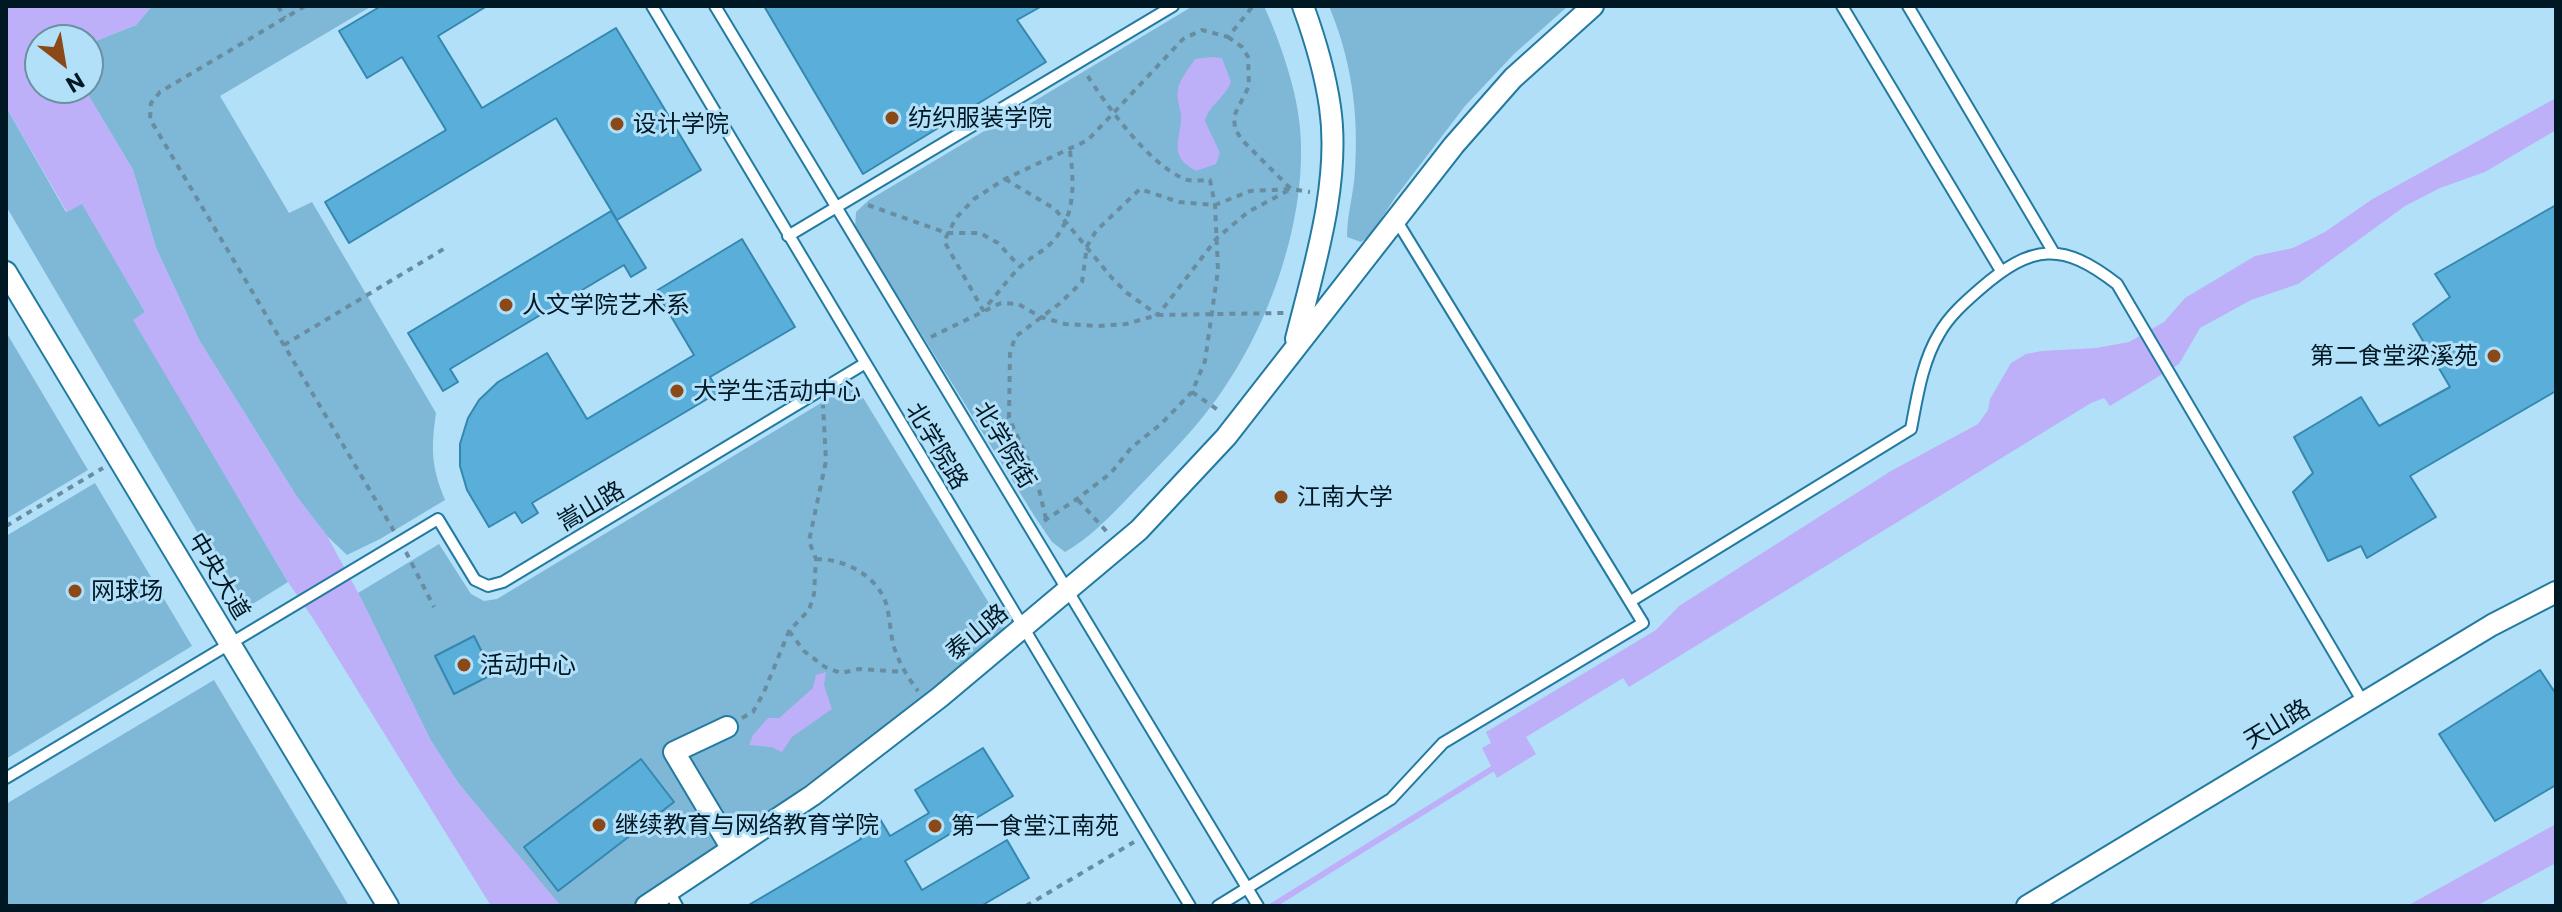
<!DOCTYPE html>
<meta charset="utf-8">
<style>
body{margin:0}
#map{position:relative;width:2562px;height:912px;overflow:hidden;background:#b2e0f9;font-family:Commissioner,sans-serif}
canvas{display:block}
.frame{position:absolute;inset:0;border:8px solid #001824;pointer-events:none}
.north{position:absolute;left:24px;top:24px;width:80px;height:80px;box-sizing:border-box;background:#b2e0f9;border:2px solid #6b90a4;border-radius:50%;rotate:149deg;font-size:22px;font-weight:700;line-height:32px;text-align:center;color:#001824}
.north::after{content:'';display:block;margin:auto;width:28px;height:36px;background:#8b4918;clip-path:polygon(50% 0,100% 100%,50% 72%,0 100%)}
</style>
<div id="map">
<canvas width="2562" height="912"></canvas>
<div class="frame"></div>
<div class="north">N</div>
</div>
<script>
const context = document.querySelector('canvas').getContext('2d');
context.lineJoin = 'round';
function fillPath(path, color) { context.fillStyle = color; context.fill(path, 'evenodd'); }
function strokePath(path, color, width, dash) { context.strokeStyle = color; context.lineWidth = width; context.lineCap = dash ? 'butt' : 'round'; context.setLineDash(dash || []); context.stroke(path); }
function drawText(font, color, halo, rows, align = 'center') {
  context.font = font + ' Commissioner,"Noto Sans SC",sans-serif'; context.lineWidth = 6; context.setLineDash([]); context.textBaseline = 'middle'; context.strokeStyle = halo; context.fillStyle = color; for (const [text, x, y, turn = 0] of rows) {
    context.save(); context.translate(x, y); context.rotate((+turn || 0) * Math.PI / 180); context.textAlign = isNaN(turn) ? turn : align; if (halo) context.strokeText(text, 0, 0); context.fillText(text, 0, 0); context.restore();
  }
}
fillPath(new Path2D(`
 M152,6h220l-152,90 69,117 23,-11 124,211c-5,36 -5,53 9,87l-65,39 -33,16 -20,-19 -30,-39 -98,-157 -43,-92 -23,-78 -49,-82h4v-44l48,-19z
 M1193,6h71c16,35 33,84 36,122 8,89 -30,197 -82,269 -20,28 -44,53 -68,78 -26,26 -53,59 -85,77l-13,-10 -17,-25 -180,-290 1,-15 13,-12z
 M1329,6h239l-54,48 -49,52 -71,93 -22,35 -11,8 -14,-5c0,-23 7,-44 8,-67 4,-58 -4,-111 -26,-164z
 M6,107l60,105 16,-9 63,109 -11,8 154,262 -45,28 -237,-404z
 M6,332l82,138 -82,49z
 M854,383l152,248 -129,103 -239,172h-78l-101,-122 -28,-43 -73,-148 81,-49 32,50 13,7 13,-2z
 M95,483l97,163 -186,113v-223z
 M214,680l135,226h-343v-102z`), '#7fb7d6');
fillPath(new Path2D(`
 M6,6h146l-16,19 -48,19v-4h-48v48h44l49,82 23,78 43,92 98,157 30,39 34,62 70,143 28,43 102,122h-70l-177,-286 -26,-38 -155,-262 12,-8 -63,-108 -15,8 -61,-105z
 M1211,57l11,1 9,24c-7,17 -22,23 -26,39l15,32 -4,11 -20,7c-29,-16 -15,-30 -15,-55 -1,-11 -6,-19 -2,-31 3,-9 11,-18 16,-26z
 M2556,98v32l-71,42 -45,16 -35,18 -107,78 -47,16 -51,28 -21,36 -69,42 -6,-8 -13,5 -462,284 -6,-9 -97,59 10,17 -39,24 -15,-30 9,-5 -5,-11 170,-102 23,-24 212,-135 87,-47 10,-14 2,-11 21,-36 15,-9 16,-3 54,-3 33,-6 35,-20 21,-24 70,-42 38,-8 32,-16 46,-32z
 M826,672l-2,13 8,24 -40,28 -10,15 -11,-5 -22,-2 4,-10 15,-17h11l34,-30 3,-13z
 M2556,824v39l-80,43h-69z`), '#bdaff8');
strokePath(new Path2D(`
 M1272,906l220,-137`), '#bdaff8', 6);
const building = new Path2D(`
 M381,6h106l-49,30 44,72 134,-80 85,142 -84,50 -61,-102 -207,125 -24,-41 121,-72 -44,-73 -35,21 -28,-47z
 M764,6h278l-25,14 29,42 -183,112z
 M2556,205v186l-146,85 26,41 -69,41 -6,-12 -33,15 -35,-69 20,-19 -19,-36 67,-40 18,29 71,-39 -37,-63 37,-27 -15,-23z
 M611,211l35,57 -15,9 -7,-12 -174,104 8,13 -15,9 -35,-58z
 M742,239l53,88 -85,50 9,15 -187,111 6,10 -16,10 -7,-11 -26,15 -22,-37 -7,-24v-22l8,-26 11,-18 19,-18 49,-29 40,66 107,-64 -38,-64z
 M474,636l19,38 -39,20 -19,-38z
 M2540,670l16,24v91l-61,36 -56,-87z
 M983,748l30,48 -108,65 17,29 85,-50 22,38 -48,28h-234l114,-67 -4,-6 23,-14 10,17 39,-23 -14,-23z
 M641,759l33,43 -116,89 -34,-44z`);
fillPath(building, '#59afd9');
strokePath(building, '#3487af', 2);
const lane = new Path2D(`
 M652,6l538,900
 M715,6l543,900
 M1842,6l159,265
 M1908,6l146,247
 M788,236l385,-230
 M1631,601l280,-172c6,-31 11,-67 28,-95 10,-18 26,-32 41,-45 52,-45 82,-48 137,-5l246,418
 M6,778l432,-259 37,61 13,6 15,-4 361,-218
 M669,891l8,15
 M1218,906l173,-107 52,-56 200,-120 -248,-405`);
const street = new Path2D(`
 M6,272l382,634
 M1296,339c18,-72 45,-157 34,-232 -5,-35 -15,-68 -27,-101
 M727,727l-53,25 58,97
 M646,906l167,-111 127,-98 199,-167 87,-93 228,-292 59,-67 80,-72
 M2027,906l465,-281 64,-33`);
strokePath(lane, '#237aa0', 14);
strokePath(street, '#237aa0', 24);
strokePath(new Path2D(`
 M278,6l7,12
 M305,6l-145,86 -9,11 -1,16 244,412
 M1228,37l14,10 6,10 1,29 -15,30 1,13 7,11 49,49 19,3
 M1070,151c4,31 6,63 -16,89 -9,11 -24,17 -34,27 -13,13 -24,29 -37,43l-39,-69 12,-23 18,-19 31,-20 83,-39 95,-101 19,-9 26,7 25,-31
 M1005,179l50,30 57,69 15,15 31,22 59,-77 31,-26 41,-22
 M868,205l79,28h33l18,10 22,24
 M931,337l70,-34 17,1 23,13 24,7 33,2 28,-2 32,-9 126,-2
 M284,345l163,-98
 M1192,392l29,20
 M1078,500l29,32
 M1046,519l-10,-42 -27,-59 1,-64 5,-17 44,-33 23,-22 5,-36 9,-15 44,-42 39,13 36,3 35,-14 41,-2
 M1044,521l33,-22 34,-26 20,-25 30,-24 31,-32 13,-31 13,-91 -3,-65 -5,-25c-8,0 -18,2 -25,-1 -35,-13 -78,-73 -98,-104
 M6,526l97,-58
 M406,552l28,55
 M816,559c29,0 60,16 70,44 4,14 4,30 8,44 5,16 14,31 24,44
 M789,631l15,20 21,16 16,6 18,-4 46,3
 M742,718l11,-6 11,-20 25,-61 20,-21 5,-16 2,-35 -7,-18 17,-80 -3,-56
 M1026,906l108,-64`), '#688da0', 4, [6, 6]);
strokePath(lane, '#fff', 10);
strokePath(street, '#fff', 20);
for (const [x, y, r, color] of [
 [892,118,8,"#8b4918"],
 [617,124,8,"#8b4918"],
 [506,305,8,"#8b4918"],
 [2494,356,8,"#8b4918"],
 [677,391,8,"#8b4918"],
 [1281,497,8,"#8b4918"],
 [75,591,8,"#8b4918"],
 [464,665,8,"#8b4918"],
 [599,825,8,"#8b4918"],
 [935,826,8,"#8b4918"]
]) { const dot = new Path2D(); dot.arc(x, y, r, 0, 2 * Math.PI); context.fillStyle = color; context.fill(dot); strokePath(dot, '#b2e0f9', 3); }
drawText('24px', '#001824', '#b2e0f9', [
 ["纺织服装学院",908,118],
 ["设计学院",633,124],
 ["人文学院艺术系",522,305],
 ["第二食堂梁溪苑",2478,356,"right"],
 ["大学生活动中心",693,391],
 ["江南大学",1297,497],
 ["网球场",91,591],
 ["活动中心",480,665],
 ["继续教育与网络教育学院",615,825],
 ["第一食堂江南苑",951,826]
], 'left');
drawText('24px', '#001824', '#b2e0f9', [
 ["北学院街",1005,445,59],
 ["北学院路",937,446,59],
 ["嵩山路",591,506,-31],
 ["中央大道",219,576,59],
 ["泰山路",977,632,-40],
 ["天山路",2277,724,-31]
]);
</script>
